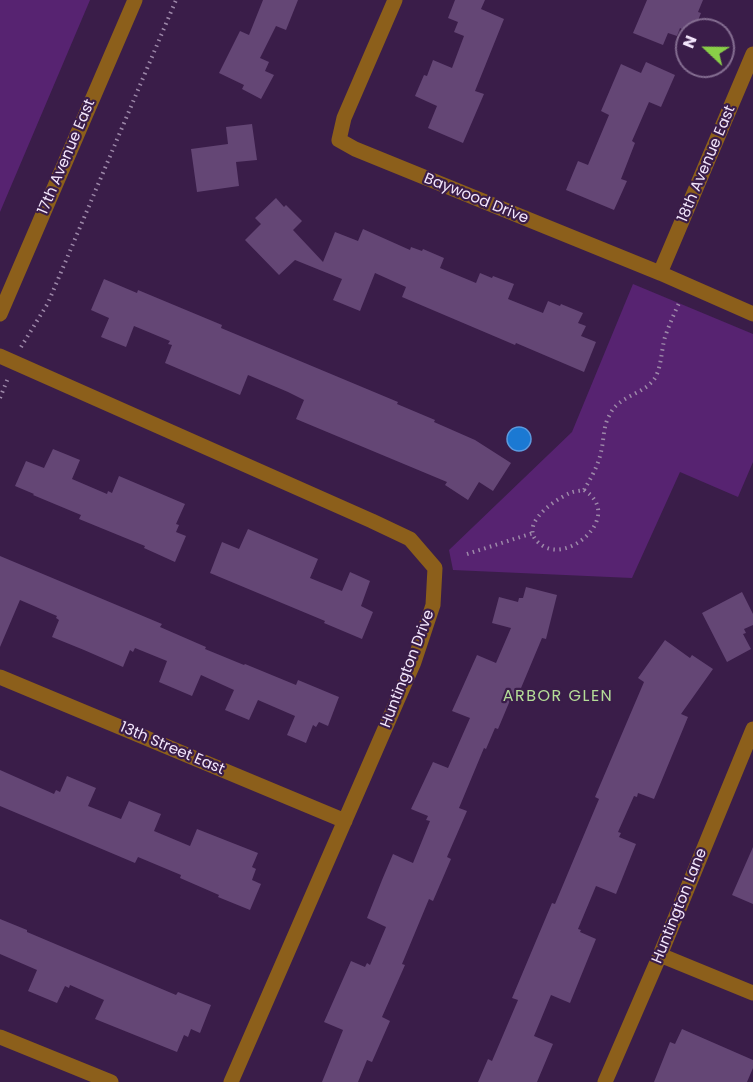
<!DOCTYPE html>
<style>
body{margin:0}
#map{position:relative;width:753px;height:1082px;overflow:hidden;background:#3a1d49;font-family:Poppins,sans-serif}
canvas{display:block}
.north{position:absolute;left:675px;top:18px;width:60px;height:60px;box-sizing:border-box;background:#3a1d49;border:2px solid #846d91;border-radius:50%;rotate:292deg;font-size:16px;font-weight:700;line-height:24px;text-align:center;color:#f3e6fc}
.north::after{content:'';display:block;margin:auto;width:21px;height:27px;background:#89ce48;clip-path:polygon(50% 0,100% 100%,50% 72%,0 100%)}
</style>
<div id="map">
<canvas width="753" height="1082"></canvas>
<div class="north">N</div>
</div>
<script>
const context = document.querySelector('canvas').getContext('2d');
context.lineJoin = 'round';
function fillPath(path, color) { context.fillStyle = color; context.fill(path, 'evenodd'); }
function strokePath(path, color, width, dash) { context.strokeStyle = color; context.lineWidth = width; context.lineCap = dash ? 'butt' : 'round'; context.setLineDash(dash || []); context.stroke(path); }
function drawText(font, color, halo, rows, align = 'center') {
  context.font = font + ' Poppins,sans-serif'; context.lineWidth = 4.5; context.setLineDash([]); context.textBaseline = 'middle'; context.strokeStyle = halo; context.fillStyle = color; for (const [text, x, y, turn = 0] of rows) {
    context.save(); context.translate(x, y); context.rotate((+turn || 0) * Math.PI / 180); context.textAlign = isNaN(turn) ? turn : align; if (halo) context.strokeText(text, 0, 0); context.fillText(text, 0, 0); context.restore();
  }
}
fillPath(new Path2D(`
 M0,0h90l-90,212z
 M633,284l120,50v128l-15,35 -58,-25 -48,106 -179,-8 -4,-20 123,-118z`), '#572371');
const water = new Path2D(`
 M507 439a12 12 0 1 1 24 0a12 12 0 1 1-24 0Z`);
fillPath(water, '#1b79d3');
strokePath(water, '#5c9adf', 1.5);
fillPath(new Path2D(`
 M263,0h35l-12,30 -10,-4 -16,32 9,4 -4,9 9,4 -13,24 -19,-10 2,-4 -25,-12 21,-42 9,4z
 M455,0h30l-4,9 23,10 -29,72 9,3 -21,49 -35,-15 9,-22 -22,-10 9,-21 3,1 6,-16 19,8 12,-32 -10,-4 4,-10 -10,-4z
 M647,0h56l-5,12 3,1 -7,17h-10l-4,-2 -3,8 -9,-3 -5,12 -30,-12z
 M646,62l29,13 -14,32 -12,-5 -17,39 3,2 -14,36 6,2 -13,29 -48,-20 12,-29 10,4 21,-50 -8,-4 20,-47 20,9z
 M252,124l5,36 -21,2 3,24 -42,6 -6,-43 37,-5 -2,-17z
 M276,198l8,9 2,-2 16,16 -9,9 30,32 12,-30 23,9 5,-12 47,21 1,-3 11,4 1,-2 21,9 -4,10 36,15 4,-10 12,5 1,-2 21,8 -6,15 35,14 5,-12 12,5 1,-2 22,9 -5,10 8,3 -5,10 15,6 -12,30 -68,-29 -1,2 -113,-48 4,-10 -31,-14 -15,38 -27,-11 9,-21 -47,-19 -16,15 -34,-35 16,-16 -6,-6z
 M104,279l33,14 1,-3 84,35 -1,3 177,74 -1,2 38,16 -1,2 41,18 36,23 -18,28 -14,-9 -11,18 -23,-15 2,-3 -151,-63 8,-19 -16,-8 -40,-17 -8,20 -75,-32 7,-18 -4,-1 2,-3 -36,-15 -8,21 -25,-10 8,-19 -18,-8z
 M53,449l27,11 -8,19 35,15 1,-3 4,2 7,-17 66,28 -9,20 3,1 -3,7 10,4 -11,26 -31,-14 1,-2 -66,-27 2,-4 -48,-20 1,-1 -19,-8 11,-25 18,7z
 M248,529l70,30 -8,19 32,13 8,-19 20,9 -9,25 12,6 -11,27 -38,-16 1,-2 -115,-48 12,-31 17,7z
 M0,556l162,68 -2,3 46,20 -1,2 39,16 1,-1 51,21 2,-5 41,17 -11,29 -9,-4 -3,5 -3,-2 -7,18 -19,-8 8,-19 -37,-16 -9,20 -24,-10 9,-20 -33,-15 -9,21 -33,-14 8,-21 -32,-13 -2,4 -3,-2 -7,17 -39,-17 -32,-13 7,-17 -3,-2 1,-2 -37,-16 -20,47z
 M526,587l31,8 -11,44 -4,-1 -26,62 -5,-2 -13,31 -3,-1 -9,21 -2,-1 -25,60 8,3 -20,46 4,2 -18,42 -4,-2 -27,65 3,1 -23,52 8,4 -18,41 -5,-2 -9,22h-36l21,-52 -19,-8 27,-61 14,6 2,-4 3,2 16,-38 -19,-9 15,-38 11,-26 20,9 17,-42 -4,-1 2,-4 -17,-7 22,-47 15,6 22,-50 -18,-7 25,-56 19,8 15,-35 -19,-5 7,-26 19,5 1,-4h4z
 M742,592l11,22v11l-9,4 2,4 -3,1 8,15 -24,13 -25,-49z
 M665,640l25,18 2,-3 21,14 -32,45 7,3 -34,82 -16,-6 -1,4 -3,-1 -16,36 3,1 -2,4 17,7 -20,50 -20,-8 -18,43 3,1 -1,2 16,7 -26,64 -19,-8 -17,41 19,8 -16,38h-59l10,-23 4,2 26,-61 -6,-2 40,-95 3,1 44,-105 -4,-2 49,-115 -6,-4z
 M0,770l54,24 2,-4 4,2 7,-16 29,12 -8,18 33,13 8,-18 32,13 -7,17 36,15 7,-17 61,24 -6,14 4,2 -4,11 9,4 -11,26 -32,-13 1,-2 -39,-17 1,-3 -43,-18 -3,6 -135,-57z
 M753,847v57l-21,-9z
 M0,919l27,11v2l149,63 2,-3 33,13 -11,28 -9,-4 -3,8 -4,-2 -7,17 -82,-33 9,-19 -34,-15 -1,3 -4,-2 -8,17 -29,-12 9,-21 -37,-16z
 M682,1029l71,31v8l-6,14h-93l16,-40 5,2z`), '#644675');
strokePath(new Path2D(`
 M21,347l27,-44 128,-303
 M0,398l8,-20
 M584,490c7,-12 14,-24 17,-38 3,-12 2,-25 8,-36 9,-21 35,-21 46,-38 7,-13 6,-27 10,-41 4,-12 9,-23 14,-34
 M584,490c40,25 -14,73 -41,56 -29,-18 9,-45 27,-53 4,-2 9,-2 14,-3z
 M467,554l66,-21`), '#9d88a9', 4, [1.5, 4.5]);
strokePath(new Path2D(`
 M395,0l-51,118 -5,22 16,9 305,124 93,41
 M660,273l93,-219
 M0,356l372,165 38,18 25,29 -2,37 -19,57 -183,420
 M0,677l345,144
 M660,955l93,38
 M0,1037l111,45
 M605,1082l55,-127 93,-226`), '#8c5f1b', 15);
strokePath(new Path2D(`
 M0,314l135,-314`), '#8c5f1b', 15);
drawText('15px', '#f3e6fc', '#3a1d49', [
 ["17th Avenue East",67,157,-67],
 ["18th Avenue East",707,164,-67],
 ["Baywood Drive",476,199,22],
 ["Huntington Drive",408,669,-69],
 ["13th Street East",172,749,23],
 ["Huntington Lane",680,906,-68]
]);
context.letterSpacing = '1.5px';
drawText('16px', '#b5dd98', '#3a1d49', [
 ["ARBOR GLEN",558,697]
]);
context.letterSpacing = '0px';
</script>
